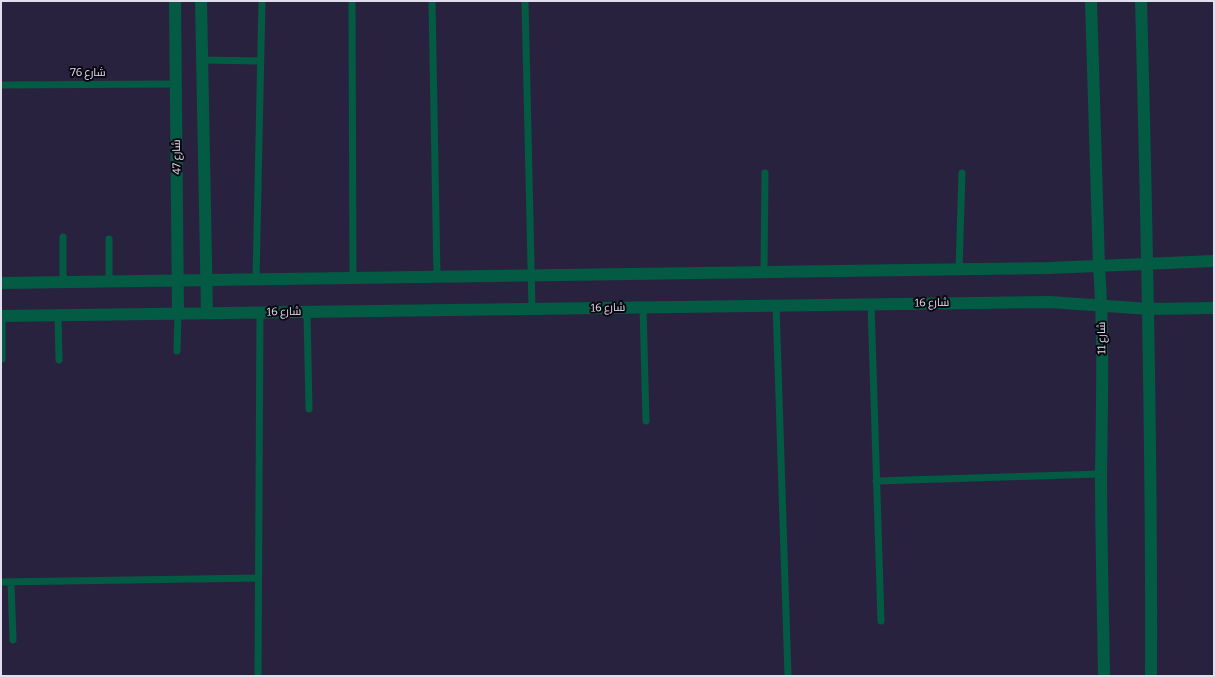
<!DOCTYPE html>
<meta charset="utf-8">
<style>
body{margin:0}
#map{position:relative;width:1215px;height:677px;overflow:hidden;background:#1f1a31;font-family:Bitter,serif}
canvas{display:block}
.frame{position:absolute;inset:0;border:2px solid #e1deee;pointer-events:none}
</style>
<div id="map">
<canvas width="1215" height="677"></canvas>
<div class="frame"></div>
</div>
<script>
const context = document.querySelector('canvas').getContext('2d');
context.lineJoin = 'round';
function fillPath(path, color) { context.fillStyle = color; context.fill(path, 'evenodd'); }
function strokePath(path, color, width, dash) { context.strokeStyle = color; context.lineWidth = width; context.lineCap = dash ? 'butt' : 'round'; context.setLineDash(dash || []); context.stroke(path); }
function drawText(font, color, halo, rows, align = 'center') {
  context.font = font + ' Bitter,Cairo,serif'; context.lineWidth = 4; context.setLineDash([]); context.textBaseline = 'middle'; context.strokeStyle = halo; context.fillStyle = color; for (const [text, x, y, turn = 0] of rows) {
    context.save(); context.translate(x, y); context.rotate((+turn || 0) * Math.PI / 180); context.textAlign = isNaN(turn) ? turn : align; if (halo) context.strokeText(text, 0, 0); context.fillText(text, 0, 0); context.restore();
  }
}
fillPath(new Path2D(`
 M1,1h1213v675h-1213z`), '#29223f');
strokePath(new Path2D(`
 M352,1l1,277
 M432,1l5,276
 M525,1l7,308
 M202,60l58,1
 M1,85l175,-1
 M63,237v45
 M109,239v43
 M959,270l3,-97
 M764,272l1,-99
 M256,279l6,-278
 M871,304l10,317
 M776,305l12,371
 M643,307l3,114
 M307,312l2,97
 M58,315l1,45
 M177,351l1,-38
 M2,359v-43
 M876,481l225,-7
 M1,582l257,-4
 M11,582l2,58
 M258,676l2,-364`), '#045b43', 7);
strokePath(new Path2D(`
 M175,1l3,312
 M201,1l6,312
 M1091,1l8,265c5,69 3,137 2,206 0,68 2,136 3,204
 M1141,1c6,225 11,450 10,675
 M1,283l1048,-15 165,-7
 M1,316l1049,-14 99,7 65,-1`), '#045b43', 12);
drawText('11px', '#e1deee', '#090710', [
 ["شارع 76",88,73],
 ["شارع 47",177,157,-91],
 ["شارع 16",932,303,-1],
 ["شارع 16",608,308,-1],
 ["شارع 16",284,312,-1],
 ["شارع 11",1102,338,-91]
]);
</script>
